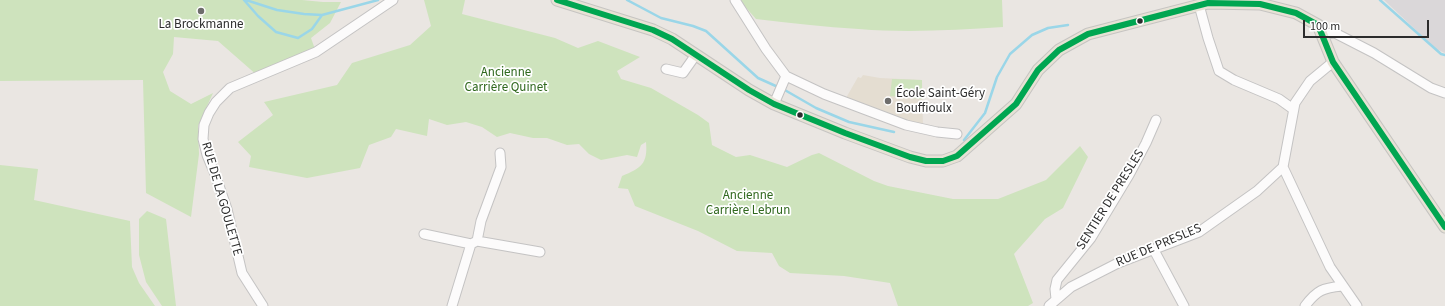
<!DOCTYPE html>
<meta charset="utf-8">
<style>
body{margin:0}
#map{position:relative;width:1445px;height:306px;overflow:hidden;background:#eae6e2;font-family:"Source Sans 3",sans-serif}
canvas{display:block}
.scale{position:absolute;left:1303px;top:20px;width:126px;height:18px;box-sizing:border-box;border:2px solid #2c2c2c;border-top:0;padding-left:5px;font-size:12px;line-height:14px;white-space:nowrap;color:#2c2c2c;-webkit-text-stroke:3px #fff;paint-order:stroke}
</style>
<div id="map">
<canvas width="1445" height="306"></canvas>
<div class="scale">100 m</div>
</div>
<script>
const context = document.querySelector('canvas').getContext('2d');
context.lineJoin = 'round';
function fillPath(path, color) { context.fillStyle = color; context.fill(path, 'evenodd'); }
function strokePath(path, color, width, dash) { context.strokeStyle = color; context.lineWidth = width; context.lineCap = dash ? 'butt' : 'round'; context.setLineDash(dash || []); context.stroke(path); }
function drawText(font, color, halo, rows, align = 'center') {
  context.font = font + ' "Source Sans 3",sans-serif'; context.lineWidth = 3.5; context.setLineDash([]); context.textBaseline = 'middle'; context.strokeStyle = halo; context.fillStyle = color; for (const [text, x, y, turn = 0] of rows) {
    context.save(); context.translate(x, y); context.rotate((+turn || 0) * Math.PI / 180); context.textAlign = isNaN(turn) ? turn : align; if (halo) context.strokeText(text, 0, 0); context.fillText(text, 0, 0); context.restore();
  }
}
fillPath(new Path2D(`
 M1384,0h61v53l-9,-4z`), '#dad7d9');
fillPath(new Path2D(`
 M863,75l17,3 42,2 1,48 -77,-30 12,-21 3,1z`), '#e4ddd1');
fillPath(new Path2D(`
 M0,0h302l21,2h18l-11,21 -19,15 5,14 -58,24 -40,-35 -44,-4 -1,17 -10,18 7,19 21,13 22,-11 -15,33 1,28 -8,63 -45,-24 -3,-113 -143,1z
 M424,0h41l-3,14 93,24 23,10 20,-7 42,16 -23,14 4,8 30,9 47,27 11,8 3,22 24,12 14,-2 37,12 25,-12 7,-2 55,28 14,5 65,13h45l48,-19 34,-34 8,11 -25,51 -18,11 -31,35 19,49 -5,3h-130l-8,-23 -46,-7 -54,-3 -11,-7 -7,-13 -35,-2 -39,-20 -63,-25 -7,-17 -10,-1 4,-12c19,-8 26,-12 24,-34l-5,3 -4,12 -10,-2 -26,5 -12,-6 -10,-10 -12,1 -20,-7h-14l-23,-5 -13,4 -15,-10 -16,-5 -19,3 -18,-6 -2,17 -31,-7 -5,8 -22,8 -9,23 -53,10 -58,-11 2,-11 -13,-14 35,-27 -9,-13 73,-17 15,-22 58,-18 21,-19z
 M742,0h260l1,27c-48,3 -96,6 -144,2 -34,-2 -69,-6 -103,-10l-15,-17z
 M892,79l30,1v19l-32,-3z
 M0,165l38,4 -4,31 96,21 2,46 7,16 16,23h-155z
 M147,211l19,8 10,87h-14l-16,-24 -7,-27v-36z`), '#cee3bd');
strokePath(new Path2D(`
 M244,0l14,16 18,16 22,6 14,-9 10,-14
 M246,0l31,10 27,4 18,1 56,-15
 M627,0l34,18 32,8 13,5 52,47 20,9
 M1380,0l61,54 4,1
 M783,89l33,19 33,14 45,10
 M964,140l21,-27 12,-36 13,-23 22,-19 16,-7 20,-3`), '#9ad6e8', 2.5);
const minor = new Path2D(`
 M735,0l31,49 20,27 38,18 82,31 31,7 20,2
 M1199,5l9,33 11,33 15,9 45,19 14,10
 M1322,34l13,-1 39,20 57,35 14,5
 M666,69l17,4 12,-17
 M774,104l12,-28
 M1283,167l47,100 27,39
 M424,234l47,10
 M477,241l4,-20 20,-54 -1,-14
 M477,241l63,11
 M1154,250l30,56
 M1056,299l-1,-10 2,-9 34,-42 38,-63 17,-32 10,-23
 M263,306l-21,-33 -15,-64 -12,-35 -8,-19 -4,-16 1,-14 5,-12 7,-11 14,-14 86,-36 77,-52
 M452,306l19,-62 6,-3
 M1049,306l22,-19 47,-24 81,-31 58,-41 26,-24 12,-64 15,-22 23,-19
 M1305,306c12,-16 18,-18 37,-20`);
const major = new Path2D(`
 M557,0l96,30 19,9 77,51 25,14 71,29 65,24 16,4h17l14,-5 59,-52 22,-34 21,-20 29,-16 120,-31 52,1 36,9 22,12 15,37 112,165`);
strokePath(minor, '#c4c3c3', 11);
strokePath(major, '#c6c4c2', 13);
strokePath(minor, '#fcfbfb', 9);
strokePath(major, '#e7e2d5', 11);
strokePath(new Path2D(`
 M557,0l96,30 19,9 77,51 25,14 71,29 65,24 16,4h17l14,-5 59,-52 22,-34 21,-20 29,-16 120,-31 52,1 36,9 22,12 15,37 112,165`), '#00a651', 6);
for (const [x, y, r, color] of [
 [201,11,4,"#6e6d6c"],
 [1140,21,3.5,"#2c2c2c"],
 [888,101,4,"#6e6d6c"],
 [800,115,3.5,"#2c2c2c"]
]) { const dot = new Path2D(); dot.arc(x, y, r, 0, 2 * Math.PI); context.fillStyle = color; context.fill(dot); strokePath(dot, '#fff', 1.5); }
drawText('13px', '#2c2c2c', '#fff', [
 ["La Brockmanne",201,25],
 ["École Saint-Géry",896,94,"left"],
 ["Bouffioulx",896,109,"left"]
]);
drawText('13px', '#30681e', '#fff', [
 ["Ancienne",506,73],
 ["Carrière Quinet",506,88],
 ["Ancienne",748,196],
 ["Carrière Lebrun",748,211]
]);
drawText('13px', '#2c2c2c', '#fff', [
 ["RUE DE LA GOULETTE",221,199,74],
 ["SENTIER DE PRESLES",1111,200,-58],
 ["RUE DE PRESLES",1159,246,-23]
]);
</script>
